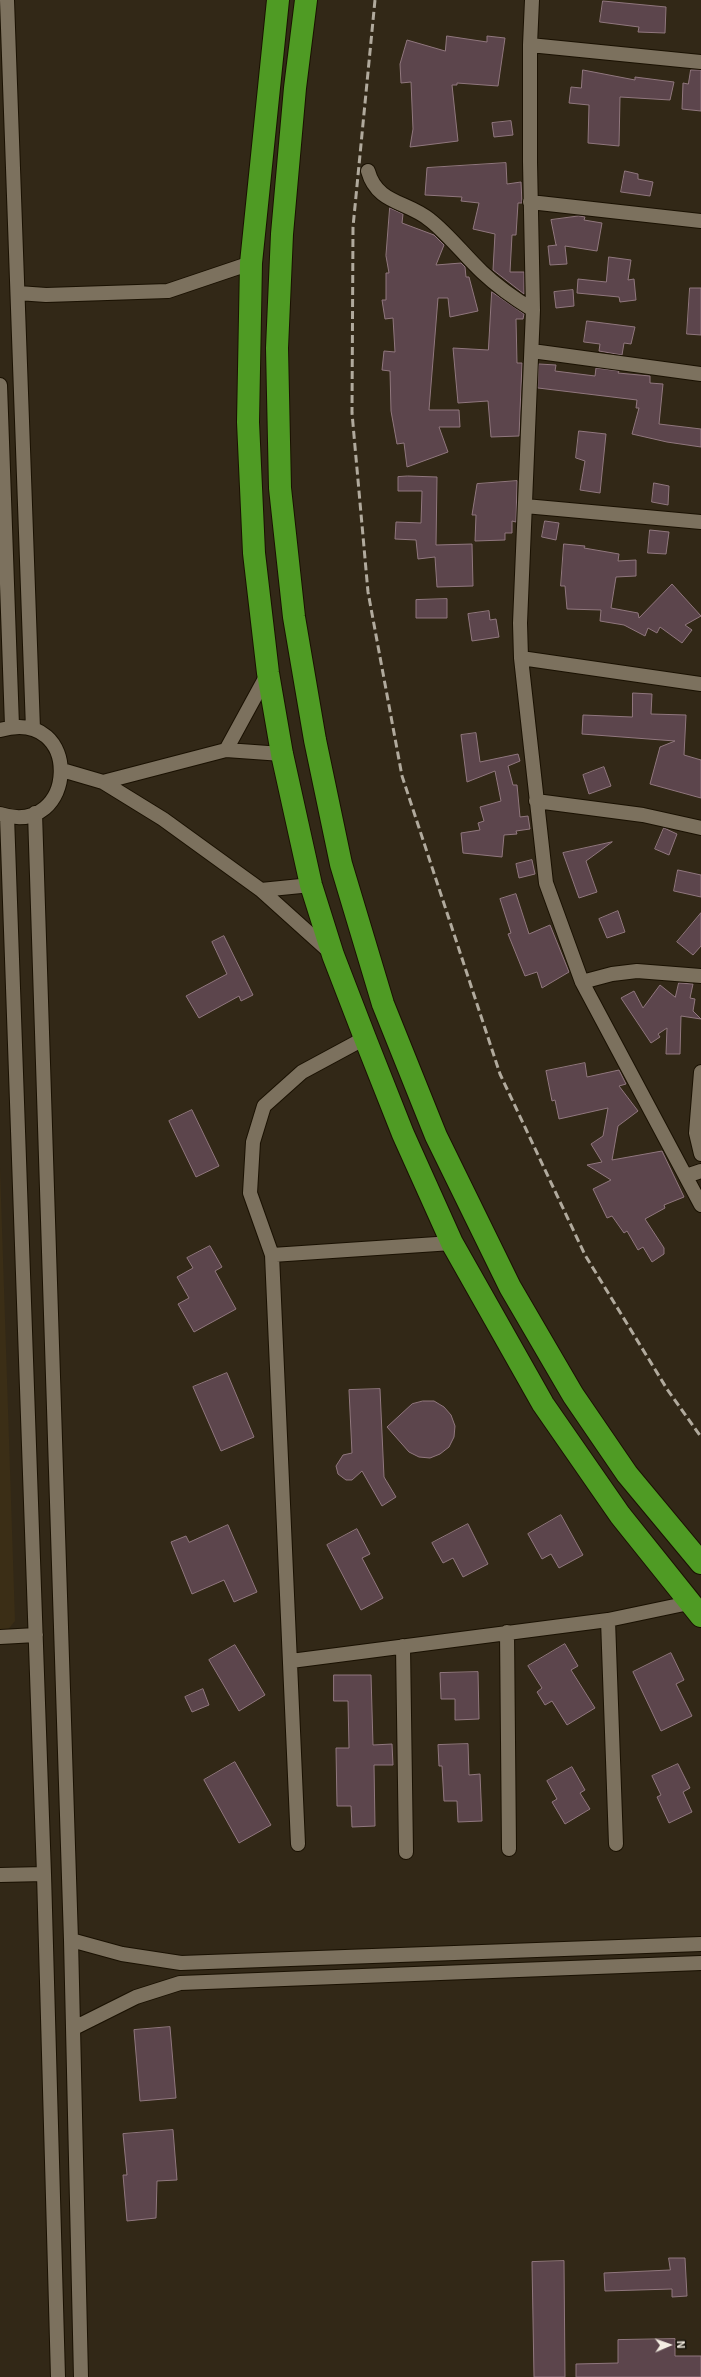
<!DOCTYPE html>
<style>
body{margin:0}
#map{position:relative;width:701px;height:2377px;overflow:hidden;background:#322817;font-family:"Exo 2",sans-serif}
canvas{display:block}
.north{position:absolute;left:649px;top:2325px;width:40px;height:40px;-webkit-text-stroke:3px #16120a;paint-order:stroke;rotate:88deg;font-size:11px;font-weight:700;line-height:16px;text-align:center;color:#f3ede2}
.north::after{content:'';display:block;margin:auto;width:14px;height:18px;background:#f3ede2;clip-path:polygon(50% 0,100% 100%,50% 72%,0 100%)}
</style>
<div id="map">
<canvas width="701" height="2377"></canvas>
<div class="north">N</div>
</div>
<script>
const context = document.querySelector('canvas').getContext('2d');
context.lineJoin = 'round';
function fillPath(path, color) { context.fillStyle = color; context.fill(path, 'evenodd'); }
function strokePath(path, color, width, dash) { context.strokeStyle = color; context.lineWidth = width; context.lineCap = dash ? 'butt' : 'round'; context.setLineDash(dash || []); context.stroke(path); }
fillPath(new Path2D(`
 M0,1168l15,453 -8,10h-7z`), '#3b2e16');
const building = new Path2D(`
 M603,1l63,6 -1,26 -27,-1 1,-5 -39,-5z
 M447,36l40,6v-6l18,2 -7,48 -41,-3v2h-5l6,56 -48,6 3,-18 -2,-47 -10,1 -1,-19 7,-24 38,11z
 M583,70l52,10v-3l39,5 -4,18 -50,-3 -1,49 -31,-3 1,-38 -20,-2 2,-16 10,1z
 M691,70h10v41l-19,-2 1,-26 5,1z
 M511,121l2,14 -19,2 -2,-14z
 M506,163l1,21 14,-2 1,21h-4l-2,32h-4l-2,37h14v22l-31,-24 2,-36 -22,-5 6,-26 -18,-2 1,-4 -37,-2 2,-27z
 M625,171l13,3v5l15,3 -3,14 -29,-4z
 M390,208l13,6 -1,9 32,12 10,10 -8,20 25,-2 4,4 1,10h3l9,34 -28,6 -2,-19h-10l-9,112h30l1,17h-21l9,25 -41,15 -3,-24 -7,1 -6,-33 -1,-40 -8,-1 2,-19 11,1 -2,-34 -8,1 -3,-19h4v-27h3l-3,-17z
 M579,216l6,1 -1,3 18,3 -5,28 -32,-5 2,18 -17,1 -2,-19 9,-1h-1l-5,-25z
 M609,257l22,3 -3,20 6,-1 2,21 -16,2 -1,-5 -42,-4 1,-14 28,3z
 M690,288h11v47l-14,-1z
 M573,290l1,16 -18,2 -2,-16z
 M492,292l32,22 -1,5h-7l1,44h5l-3,73 -28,1 -3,-36 -30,2 -5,-55 35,2z
 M587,321l48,6 -4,17 -7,-1 -2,12 -23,-4 1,-7 -16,-2z
 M539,364l17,1 -1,6 40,5 1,-8 23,3 -1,2 32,3v7l13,1 -4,40 42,5v18l-34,-5 -35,-8 7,-26h-3l1,-8 -99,-12z
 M579,431l27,3 -6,59 -20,-3 5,-29 -9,-3z
 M408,476l29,1 -1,68 36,-1 1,42 -36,1 -2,-30 -17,2 -2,-19 -21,-1 1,-17 25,1 1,-32h-24v-14z
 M517,481l-1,41 -4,-1v12h-7v7l-30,1 1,-26h-4l5,-31z
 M654,483l15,3 -1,19 -16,-3z
 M545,521l14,2 -3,17 -14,-3z
 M650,530l19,2 -3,22 -18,-1z
 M564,544l21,2 -1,2 35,6 -1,7 18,-1v16l-20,1 -5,31 27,5 1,5 33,-34 29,32 -16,9 7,5 -10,13 -22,-16 -3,6 -9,-5 -3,8 -21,-11 -24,-4 1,-11 -34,-1 -2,-23h-4z
 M447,599v19h-31v-18z
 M489,611l1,9 6,-1 3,18 -27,4 -4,-27z
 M633,693l19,1 -1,20 35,1 -2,40 17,5v38l-51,-14 10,-37 15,-6 -93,-7 1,-19 49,2z
 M476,733l4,29 38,-8 2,7 -12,5 5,19h4l3,32 8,-1 2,13 -14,2 1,3 -13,1 -2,22 -39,-4 -2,-20 19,-3 -2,-7 6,-2 -4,-14 21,-6 -6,-30 -28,11 -6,-47z
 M604,767l7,19 -22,8 -6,-19z
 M664,828l13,6 -8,21 -14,-6z
 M612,842l-26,19 11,31 -18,6 -16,-45z
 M532,860l3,14 -16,4 -3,-14z
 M678,870l23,5v22l-27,-6z
 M516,894l13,40 21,-9 19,47 -27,16 -5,-16 -12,4 -17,-42 3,-1 -11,-34z
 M618,911l7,21 -18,6 -8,-19z
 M701,913v33l-8,9 -16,-13z
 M224,936l29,59 -12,6 -2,-5 -40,22 -13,-22 41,-22 -15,-32z
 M679,983l14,1 -3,14 5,1 -2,12 8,8 -20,-3 -1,38h-14l1,-26 -9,6 2,3 -9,6 -30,-45 13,-7 9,17 17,-23 15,12z
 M585,1063l2,14 32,-7 7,14 -7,2 19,25 -20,15 -6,34 50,-9 22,46 -20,8 1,3 -20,11 19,29v6l-12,8 -9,-15 -5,3 -11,-19 -3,2 -12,-17 -5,2 -14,-29 18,-9 -24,-15 15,-3 -11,-18 12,-8 5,-28 -49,11 -4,-19 -3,1 -6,-30z
 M192,1110l27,56 -23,11 -27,-56z
 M210,1246l12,21 -7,4 21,38 -42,23 -16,-28 11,-6 -12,-21 16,-9 -6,-10z
 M227,1373l27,64 -33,14 -28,-64z
 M380,1389l4,88 12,20 -14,9 -20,-35 -10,9h-6l-8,-6 -2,-8 7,-11 9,-2 -3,-63z
 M423,1401h11l10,6 7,8 4,11 -1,11 -5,10 -9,7 -10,4 -11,-1 -10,-5 -22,-25 25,-23z
 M561,1515l22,40 -24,13 -8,-14 -9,5 -14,-25z
 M468,1524l20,40 -25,13 -10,-19 -10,5 -11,-20z
 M228,1525l29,67 -23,10 -10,-22 -32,14 -21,-52 15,-6 3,6z
 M357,1529l13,25 -8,4 21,40 -22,12 -34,-65z
 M565,1644l13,22 -7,4 24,38 -28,17 -15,-24 -7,4 -8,-13 5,-4 -14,-22z
 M235,1645l30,50 -26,16 -30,-51z
 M671,1653l13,27 -8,4 16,32 -31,15 -28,-59z
 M478,1672l1,47 -24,1v-21h-14l-1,-26z
 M334,1675h37l2,70 19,-1 1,21h-19l1,61 -23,1 -1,-21h-14l-1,-58h13l-1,-47h-14z
 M203,1689l6,16 -17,7 -7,-15z
 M468,1744l1,31 11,-1 2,47 -24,1 -1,-21h-13l-2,-35h-3l-1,-21z
 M235,1762l36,63 -32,18 -35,-63z
 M678,1764l12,24 -7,4 9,20 -23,11 -12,-26 4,-2 -9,-19z
 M572,1767l13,23 -5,3 10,16 -25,15 -13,-22 5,-3 -10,-18z
 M170,2027l6,71 -36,3 -6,-71z
 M173,2130l4,50 -20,1 -1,37 -29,3 -4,-46h4l-4,-41z
 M669,2258h16l2,38 -15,1v-8l-67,2 -1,-18 66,-3z
 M564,2261l1,116h-31l-2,-115z
 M675,2339v17h26v21h-125v-13l42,-1v-23z`);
fillPath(building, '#5c454c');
strokePath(building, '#90777e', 1);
const street = new Path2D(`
 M7,0l26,729
 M532,0l-2,45v117l3,148 -13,313 1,35 25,225 36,99 119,223
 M530,45l171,17
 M368,171c9,33 39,30 62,49 19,15 34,35 52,52 16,15 33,27 51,38
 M530,202l171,19
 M18,293l28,2 122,-4 83,-28
 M532,351l169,23
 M0,385l12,341
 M525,506l176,16
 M521,658l180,26
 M0,730c84,-24 78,109 0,84
 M226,750l42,-77
 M62,770l41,12 60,37 98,71 70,63
 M103,782l123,-32 56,4
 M536,801l107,14 58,13
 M35,813l36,1127 10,437
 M7,816l37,1058 14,503
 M261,890l50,-5
 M582,982l30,-8 25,-3 64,5
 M701,1072l-5,61 5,21
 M686,1176l15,-5
 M272,1255l180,-12
 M608,1620l8,224
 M507,1632l2,217
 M0,1637l36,-2
 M403,1646l3,206
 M291,1661l317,-41 81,-17
 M298,1844l-26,-589 -22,-62 3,-51 11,-36 38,-34 63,-34
 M0,1875l44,-1
 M71,1940l51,14 59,9 520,-19
 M74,2028l62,-31 44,-14 521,-20`);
const highway = new Path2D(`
 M278,0l-27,263 -3,159 6,131 14,120 14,81 29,131 22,70 32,83 38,96 49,109 91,161 77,111 81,101
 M306,0l-11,88 -13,146 -5,114 3,140 14,129 21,123 26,124 42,140 53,132 74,151 63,108 54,79 74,89`);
strokePath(street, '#1a1102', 16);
strokePath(highway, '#1a1102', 24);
strokePath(street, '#7c715e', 14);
strokePath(highway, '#4f9b24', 22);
strokePath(new Path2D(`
 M375,0l-22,227 -1,186 16,179 34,184 98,298 85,181 82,134 34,48`), '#b1aa9d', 3, [8, 4]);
</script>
